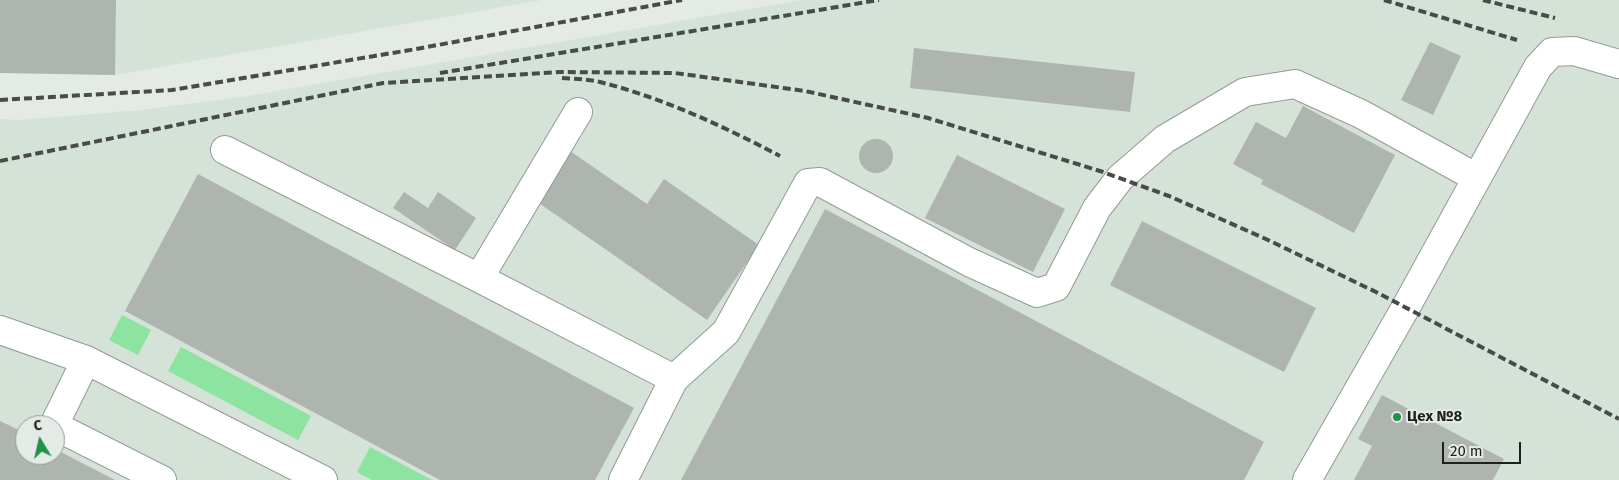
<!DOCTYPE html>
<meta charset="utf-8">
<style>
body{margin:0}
#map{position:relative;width:1619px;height:480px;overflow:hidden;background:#e4ebe6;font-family:"Fira Sans",sans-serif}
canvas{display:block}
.north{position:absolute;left:15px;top:415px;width:50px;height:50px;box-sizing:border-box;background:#e4ebe6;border:1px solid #959a96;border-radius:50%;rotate:351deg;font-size:14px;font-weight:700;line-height:20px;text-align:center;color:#1e201e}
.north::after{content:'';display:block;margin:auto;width:18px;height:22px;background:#219049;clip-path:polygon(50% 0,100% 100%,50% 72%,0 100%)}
.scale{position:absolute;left:1442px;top:442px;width:79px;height:22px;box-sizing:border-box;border:2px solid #1e201e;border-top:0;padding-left:6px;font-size:15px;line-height:18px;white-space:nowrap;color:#1e201e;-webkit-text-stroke:4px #e4ebe6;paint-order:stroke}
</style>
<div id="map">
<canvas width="1619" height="480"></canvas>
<div class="north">С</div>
<div class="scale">20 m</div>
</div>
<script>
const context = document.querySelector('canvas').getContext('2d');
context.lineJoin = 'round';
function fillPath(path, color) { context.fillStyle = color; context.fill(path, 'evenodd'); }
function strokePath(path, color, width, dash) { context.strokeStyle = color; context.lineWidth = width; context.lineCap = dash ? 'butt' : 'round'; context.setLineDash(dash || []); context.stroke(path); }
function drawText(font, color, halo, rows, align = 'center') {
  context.font = font + ' "Fira Sans",sans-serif'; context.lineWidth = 4; context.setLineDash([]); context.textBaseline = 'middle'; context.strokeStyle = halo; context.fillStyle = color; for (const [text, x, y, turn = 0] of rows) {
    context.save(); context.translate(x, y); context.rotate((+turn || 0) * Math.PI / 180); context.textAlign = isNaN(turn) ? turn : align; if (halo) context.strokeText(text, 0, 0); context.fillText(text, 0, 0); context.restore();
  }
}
fillPath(new Path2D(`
 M0,0h542l-427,75 -115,-2z
 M801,0h818v480h-1619v-361l20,1 121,-10 107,-14zM25,425h30v30h-30z`), '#d5e2d7');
fillPath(new Path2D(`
 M122,315l29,15 -13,25 -29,-15z
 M181,347l130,69 -13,24 -130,-69z
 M370,447l62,33h-60l-15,-8z`), '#8de4a1');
fillPath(new Path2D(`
 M0,0h116l-1,75 -115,-2z
 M1430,42l31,14 -28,59 -32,-15z
 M914,48l221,24 -5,40 -220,-24z
 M1303,106l92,49 -41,78 -93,-49 2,-4 -30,-16 23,-42 30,16z
 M859 156a17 17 0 1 1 34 0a17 17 0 1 1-34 0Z
 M570,151l77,53 17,-25 95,66 -52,75 -171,-119z
 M957,155l108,54 -32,63 -108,-54z
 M198,174l436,234 -39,72h-155l-315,-169z
 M404,192l24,16 10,-16 38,26 -21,32 -62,-42z
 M825,209l439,233 -20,38h-563z
 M1142,221l174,87 -32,64 -174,-87z
 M1382,395l122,64 -11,21h-139l18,-34 -14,-7z
 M0,421l25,12v22h30v-6l60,31h-115z`), '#aeb5af');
const minor = new Path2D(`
 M225,150l254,128 195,101 -51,101
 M479,278l99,-166
 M0,330l86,30 237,120
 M674,379l52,-47 82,-149 12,-1 149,80 68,31 19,-6 41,-79 23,-30 45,-39 80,-47 50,-8 66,30 116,64
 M54,425l32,-65
 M55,426l107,54
 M1307,480l99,-173 132,-240 14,-15 22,-1 45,13`);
strokePath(minor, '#949a95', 30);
strokePath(minor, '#fff', 28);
strokePath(new Path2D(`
 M1384,0l133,40
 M1483,0l72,18
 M440,73l439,-73
 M562,78c13,1 26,1 38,4 63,16 123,44 180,74
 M0,100l172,-10 244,-41 266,-49
 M0,161l383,-78 177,-11 115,1 130,18 123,27 172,53 69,25 99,44 108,52 243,127`), '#484b48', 4, [8, 4]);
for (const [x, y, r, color] of [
 [1397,417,5,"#219049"]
]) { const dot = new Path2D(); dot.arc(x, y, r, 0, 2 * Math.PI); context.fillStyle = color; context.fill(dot); strokePath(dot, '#e4ebe6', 2); }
drawText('bold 15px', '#1e201e', '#e4ebe6', [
 ["Цех №8",1407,417]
], 'left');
</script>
